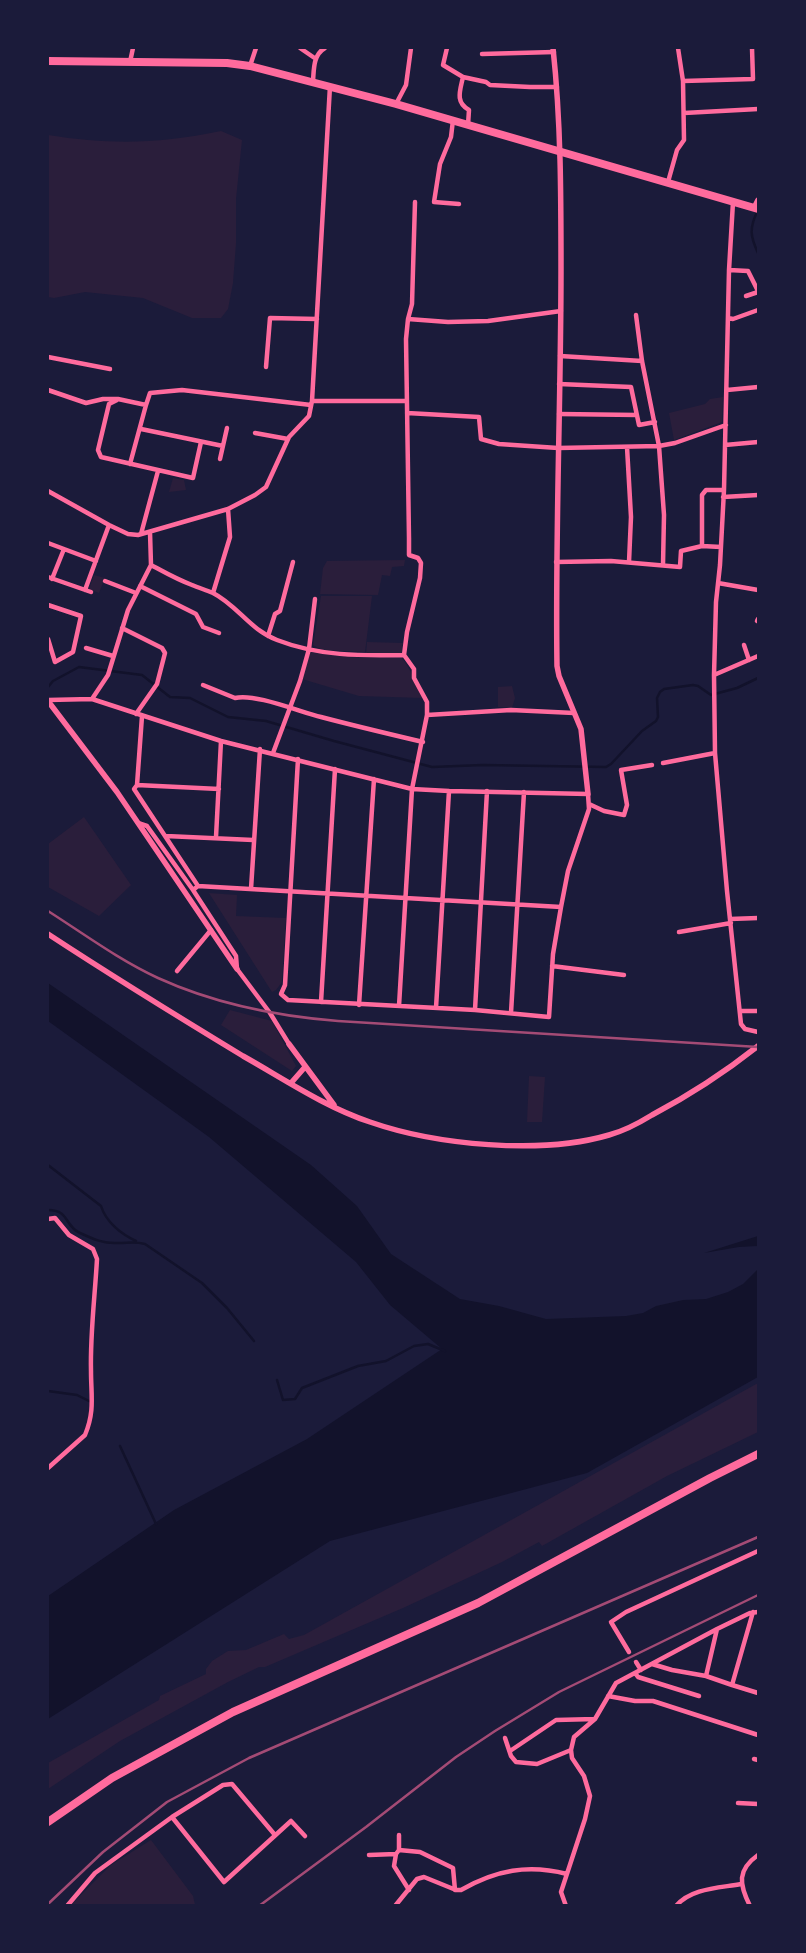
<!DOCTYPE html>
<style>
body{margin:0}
#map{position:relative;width:806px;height:1953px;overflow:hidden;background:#1b1b3a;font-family:Roboto,sans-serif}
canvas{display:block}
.frame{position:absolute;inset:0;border:49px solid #1b1b3a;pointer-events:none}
</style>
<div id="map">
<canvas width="806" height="1953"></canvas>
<div class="frame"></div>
</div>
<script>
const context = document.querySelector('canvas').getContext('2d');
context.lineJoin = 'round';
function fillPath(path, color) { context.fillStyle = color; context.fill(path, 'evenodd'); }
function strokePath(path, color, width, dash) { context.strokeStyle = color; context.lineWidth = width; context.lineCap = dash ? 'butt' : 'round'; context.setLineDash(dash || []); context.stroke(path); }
fillPath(new Path2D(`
 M221,131l21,9 -6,59v44l-3,40 -5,26 -7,9h-29l-49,-20 -58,-6 -31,6 -6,-1v-162c63,10 110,9 173,-4z
 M723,397l-1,25 -48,18 -5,-27 36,-9 5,-5z
 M173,478l11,2 2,10 -17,2z
 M405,560l-1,6 -12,1 -2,9 -8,-1 -4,20 -58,-1 3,-26 4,-7z
 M94,575l11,3 -6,15 -10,-4z
 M321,596h51l-7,56 -43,-2 -9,-5z
 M367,642l36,1 -1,11h-36z
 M310,652l37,5 55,1c9,11 14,26 21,40l-64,-2 -57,-17z
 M512,686l3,12 -3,10 -14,-1v-20z
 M84,817l47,68 -32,31 -51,-29v-43z
 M209,893l28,2 -1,21 50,2 -4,64 -6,8 -4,2z
 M230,1010l42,11 24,45 -4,5 -71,-46z
 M529,1076l16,1 -3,45h-15z
 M758,1383v49l-91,44 -125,70 -3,-4 -37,20 -99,46 -138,59h-6l-31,15 -108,59 -72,48v-26l111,-63 1,-4 46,-22v-5l6,-8 16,-10 18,-1 38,-16 5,5 15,-4z
 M151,1840l42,56 2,9h-124l40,-40z`), '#2a1e3b');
fillPath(new Path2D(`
 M48,983l263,182 46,41 34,48 69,45 39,7 47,13 80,-3 17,-3 13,-7 27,-6 23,-1 22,-7 15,-8 15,-15v108l-171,96 -257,68 -282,178v-123l126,-86 133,-71 135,-90 -52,-44 -34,-43 -147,-125 -161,-116z
 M758,1236v10l-19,1 -35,6z`), '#12122b');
strokePath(new Path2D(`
 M758,210c-9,18 -8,26 0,43
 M48,687l5,-6 26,-14 63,8 28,22 20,1 38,19 38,4 68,20 98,26 51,-2 123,2 5,-3 31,-33 14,-10 2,-4 -1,-19 3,-6 4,-3 29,-4 5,1 13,9 26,-7 21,-10
 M48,1165l53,41c5,16 20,28 35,35
 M48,1210c22,0 16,16 32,23 13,6 24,11 38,10 10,0 17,-2 27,1l57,39 25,25 27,33
 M277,1380l6,20 12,-1 7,-11 56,-22 28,-5 28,-15 14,-2 17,7
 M48,1391l29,4 12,6
 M120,1446l36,78`), '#12122b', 2.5);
strokePath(new Path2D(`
 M300,48l16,11
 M447,48l-4,17 20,12 23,5 4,3 40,2h27
 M482,54l72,-2
 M130,62l3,-14
 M250,66l6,-18
 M463,77c-3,14 -8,25 6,33l-1,15
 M313,81c1,-12 0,-26 12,-33
 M683,81l70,-2 -1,-31
 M396,104l10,-19 5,-37
 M684,113l74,-4
 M453,120l-2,17 -11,27 -6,38 25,2
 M668,182l9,-32 7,-10 -1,-59 -5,-33
 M733,202l-4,68 -5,220 -4,75 -4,37 -2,73 1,78 12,138 14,133 4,5 13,3
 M729,270l19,1 10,20
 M746,296l12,-4
 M636,315l6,46 17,85 5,69 -1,50
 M728,318l5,1 25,-9
 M408,319l40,3 40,-1 73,-10
 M560,356l82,5
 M48,357l62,12
 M266,367l4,-49 47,1
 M559,384l72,3 8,38 16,-3
 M48,390l38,13 17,-4h15l28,6 4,-12 32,-3 129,15
 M727,390l31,-3
 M117,400l-8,4 -11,46 3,7 92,21 8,-36
 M312,401h95
 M407,413l72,4 2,22 18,5 59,4 101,-2 16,-3 51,-18
 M559,414l78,1
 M141,429l82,17
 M255,433l33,6
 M725,445l33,-3
 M627,447l4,70 -2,45
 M220,459l7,-31
 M130,464l16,-59
 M48,491l61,34 19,9 10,1 90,-26 27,-14 11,-8 23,-50 20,-21 3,-15 18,-315
 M723,497l35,-2
 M141,534l17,-63
 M48,543l48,18
 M702,546v-51l4,-5h18
 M556,562l55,-1 69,6 1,-16 21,-5 19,1
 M151,565c13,7 27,15 41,20 7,3 14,5 21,8 24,12 37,37 64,47 41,16 84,16 127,15
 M48,577l43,15
 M52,579l12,-30
 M105,581l31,12
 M718,583l40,7
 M140,586l56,28 7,13 16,6
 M85,590l24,-65
 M213,593l17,-56 -2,-28
 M48,605l33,11 -8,36 -18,10 -7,-23
 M757,621l1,-2
 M122,628l40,20 3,5 -8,31 -21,30
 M268,636l7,-22 5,-3 13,-49
 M744,645l5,15
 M86,648l27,8
 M714,675l44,-19
 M203,685l32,13c20,-5 65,14 86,19 34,9 68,17 102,25
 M92,699l16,-24 20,-65 23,-45 -1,-33
 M48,700l44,-1 129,42 191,48 37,2 139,3 1,15 -21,62 -7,36 -8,47 -4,63 -74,-7 -187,-10 -7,-6 4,-9 13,-226
 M427,715l84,-5 63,3
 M142,716l-5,69 -3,4 64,97 -5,4
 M273,753l27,-72 9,-32 6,-50
 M663,763l52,-10
 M137,785l82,4
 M589,804l15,7 20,4 3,-10 -6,-35 31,-5
 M138,823l9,3 46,64 43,66 1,13 33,44 19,31
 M166,836l87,4
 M216,837l5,-96
 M198,886l363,21
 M251,889l9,-140
 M730,919l28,-1
 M679,932l52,-9
 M552,966l72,9
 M177,971l34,-41
 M321,1002l14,-233
 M359,1005l15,-226
 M399,1006l13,-217 15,-74v-13l-13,-24v-9l-10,-14 3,-23 13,-54 1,-15 -3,-5 -9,-3v-17l-3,-199 2,-20 4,-15 3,-102
 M436,1008l13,-217
 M475,1010l12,-219
 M740,1011h18
 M511,1013l13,-221
 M48,1219l7,-1 14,17 24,14 4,10c-2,37 -7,75 -6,112 0,25 4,40 -6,64l-37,33
 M753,1612l-21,73 26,8
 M629,1652l-18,-30 15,-10 132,-61
 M636,1662l5,8
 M652,1664l20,6 34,6 26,9
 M635,1673l3,4 61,19
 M706,1676l11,-47
 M608,1696l27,5h18l105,34
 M505,1738l6,18 5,6 21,2 34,-14
 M510,1751l46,-31 39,-1
 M754,1759l4,1
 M738,1803l20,1
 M172,1817l52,65 67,-61 14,15
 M399,1850l21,2 33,16 2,22
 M396,1854l-2,12 15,24
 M369,1855l27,-1 3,-4v-15
 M67,1906l28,-33 77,-56 51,-32 9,-1 43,51
 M395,1906l22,-27 7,-2 32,13h5c35,-20 67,-26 106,-16
 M566,1906l-5,-14 24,-73 5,-23 -6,-20 -12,-18 -1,-8 3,-13 21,-18 21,-36 101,-54 33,-16 8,-1
 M676,1906c15,-18 44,-18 65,-22
 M750,1906c-11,-22 -13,-36 8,-51`), '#ff6b9d', 4.5);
strokePath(new Path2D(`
 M553,48c8,74 8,148 8,222 0,132 -6,264 -4,396l2,10 22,53 7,65
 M754,208l4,-8
 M48,701l69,91 120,177
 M48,934c64,42 129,82 195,122 41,23 82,51 127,66 66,23 171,33 239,13 15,-4 30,-12 43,-20 38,-20 73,-43 106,-69
 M289,1044l45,61
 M291,1083l14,-16`), '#ff6b9d', 5.5);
strokePath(new Path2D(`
 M48,61l179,2 23,3 146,38 362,105
 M48,1822l64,-44 121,-66 245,-109 232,-125 48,-24`), '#ff6b9d', 8);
strokePath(new Path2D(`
 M48,911c36,23 71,49 110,67 57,26 117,38 180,43l420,26
 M48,1904l55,-52 64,-50 82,-44 509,-221
 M259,1906l107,-79 90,-70 39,-26 64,-39 199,-97`), '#a44b75', 2.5);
</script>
